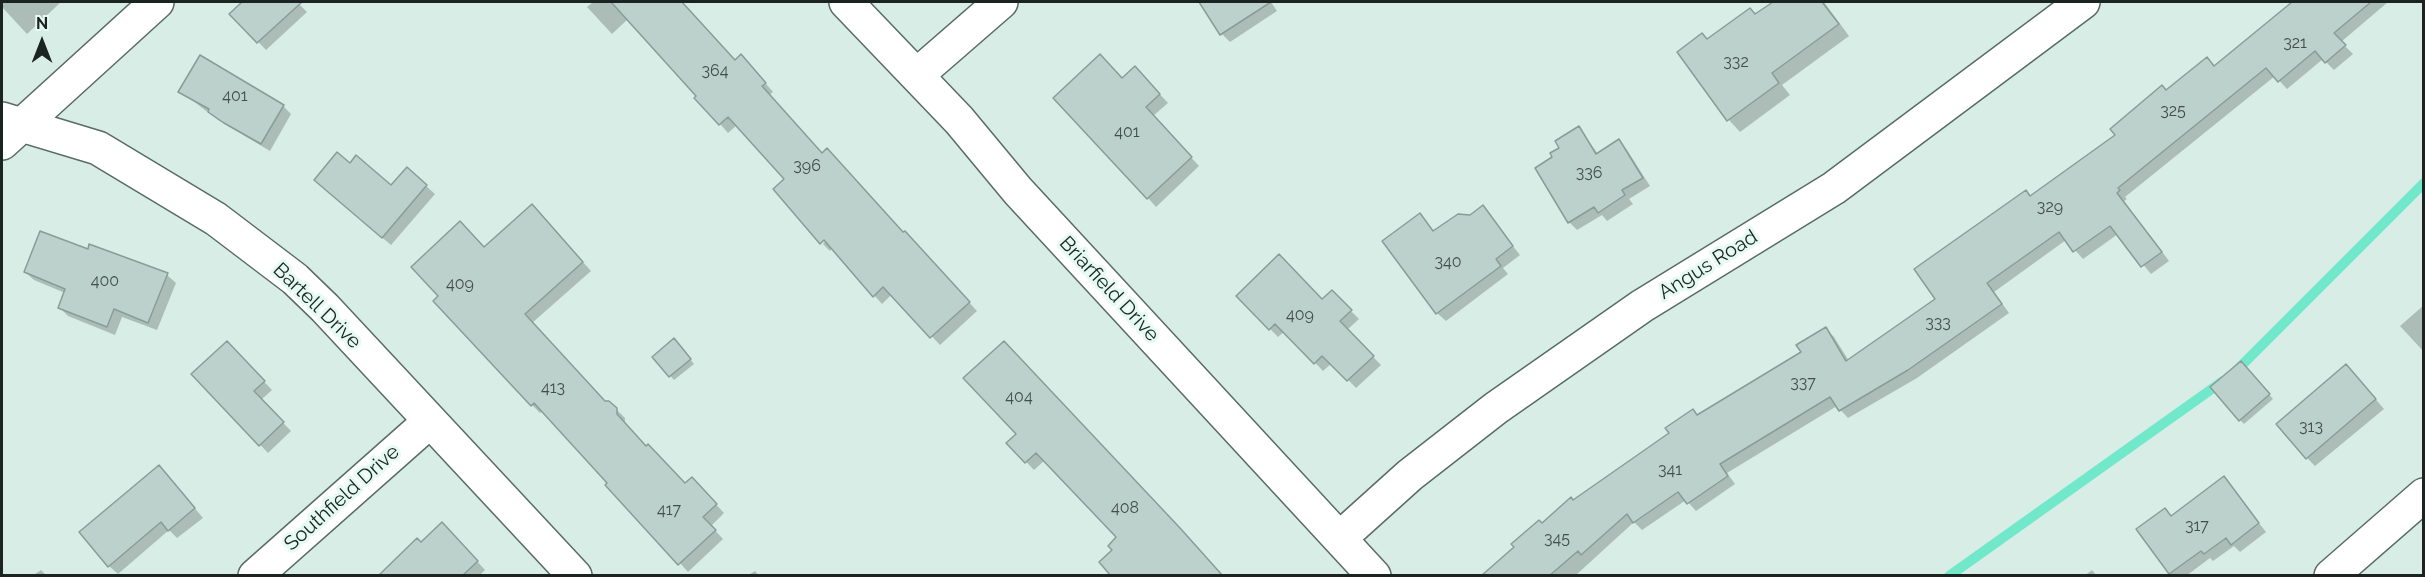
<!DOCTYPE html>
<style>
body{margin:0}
#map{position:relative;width:2425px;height:577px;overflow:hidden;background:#d7ede6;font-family:Raleway,sans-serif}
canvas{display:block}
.frame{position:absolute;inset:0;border:3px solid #1c2422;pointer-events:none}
.north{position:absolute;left:12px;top:12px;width:60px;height:60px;-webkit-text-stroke:4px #e4faf3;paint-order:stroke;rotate:0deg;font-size:16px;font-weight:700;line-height:24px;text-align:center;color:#1c2422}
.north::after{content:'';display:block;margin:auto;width:21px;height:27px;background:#1c2422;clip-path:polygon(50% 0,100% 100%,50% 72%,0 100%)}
</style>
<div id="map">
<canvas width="2425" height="577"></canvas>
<div class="frame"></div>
<div class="north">N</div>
</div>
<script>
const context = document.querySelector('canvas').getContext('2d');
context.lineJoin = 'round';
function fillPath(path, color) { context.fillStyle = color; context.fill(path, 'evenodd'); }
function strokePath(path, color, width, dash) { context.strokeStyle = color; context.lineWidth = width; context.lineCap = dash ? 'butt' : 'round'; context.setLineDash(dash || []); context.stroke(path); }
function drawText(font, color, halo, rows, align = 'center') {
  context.font = font + ' Raleway,sans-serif'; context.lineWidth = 6; context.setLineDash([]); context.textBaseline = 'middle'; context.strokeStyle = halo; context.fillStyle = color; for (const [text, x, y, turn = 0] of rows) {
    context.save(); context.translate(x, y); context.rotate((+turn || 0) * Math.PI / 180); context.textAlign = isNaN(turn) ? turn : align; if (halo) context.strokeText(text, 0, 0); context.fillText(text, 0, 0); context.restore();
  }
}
fillPath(new Path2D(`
 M2,2h59l-34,32 -25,-27z
 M245,2h52l10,10 -41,38 -34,-36z
 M593,2h89l53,60 14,2 24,28 -4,3 53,59 81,80 10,7 64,70 -37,34 -48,-51 -10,10 -50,-56 -2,3 -7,-7 7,-8 -44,-57 -49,-54 -9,8 -100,-114 -16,15 -25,-27z
 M1200,2h71l6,9 -47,31 -8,-8z
 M1775,2h49l25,34 -67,49 8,10 -50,37 -11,-12 -50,-68 77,-36z
 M2294,2h94l-47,40 12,12 -19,16 -11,-11 -36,30 -12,-13 -150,121 2,2 -3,2 45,60 -18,13 -33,-40 -35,25 -17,-19 -72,52 15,21 -92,65 -69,40 -11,-12 -110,67 8,11 -39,27 -10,-11 -44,30 -8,-8 -59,54h-91l58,-51 130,-92 21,-22 5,5 105,-63 23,-24 8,8 15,24 88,-62 94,-102 86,-62 49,-43 49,-24z
 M1143,76l25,27 -15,13 46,50 -43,41 -8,-9 -26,-118z
 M180,91l103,15 8,8 -21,37 -52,-31z
 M1579,128l19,26 21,-13 8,9 23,36 -21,13 4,5 -26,17 -5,-6 -25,15 -8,-8 -15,-64z
 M350,165l42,22 15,-18 28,25 -44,51 -67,-57z
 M1482,207l38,48 -17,13 5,6 -62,47 -9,-8 -17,-98 15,17 35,-16z
 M540,214l51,57 -59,52 73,79h4l16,16v6l22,23 38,38 15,2 24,26 -13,13 12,13 -35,33 -145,-161 -3,2 -8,-8 -48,-156z
 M25,272l142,3 9,8 -19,47 -35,-13 -7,18 -47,-19 -9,-9 6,-14 -31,-13z
 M1332,292l27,27 -12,11 34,35 -25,23 -24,-25 -9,8 -38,-40 -7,6 -40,-41 85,5z
 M2424,305v47l-24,-26z
 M227,343l45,47 -11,10 30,31 -23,22 -74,-78z
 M678,344l16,20 -20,16 -20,-23z
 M2245,367l28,32 -29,25 -4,-4z
 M2355,375l29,34 -69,57 -8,-8z
 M1018,434l204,142 -108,-26 4,-13 -73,-77 -11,10 -26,-27z
 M167,475l36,43 -26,20 -8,-8 -51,44 -9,-8z
 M2224,478l42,54 -26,20 -6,-6 -21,15 -3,-3 -24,18h-14l-2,-3 2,-56z
 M450,532l35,38 -6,6h-92l34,-32z
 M41,570l6,6h-15z
 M2092,570l5,6h-13z
 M755,571l4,5h-12z`), '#0003');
strokePath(new Path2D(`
 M2235,372l189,-189
 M1949,576l274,-195`), '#72e8cb', 10);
const building = new Path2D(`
 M242,2h60l-45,41 -28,-29z
 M611,2h71l53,58 6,-6 25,29 -4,3 60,67 5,-5 76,84 2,-1 65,71 -40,36 -47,-51 -10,10 -49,-57 -4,4 -47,-55 11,-10 -56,-62 -9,8 -25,-27 2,-2z
 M1199,2h72l-51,33z
 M1773,2h49l17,22 -67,49 7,10 -52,38 -50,-69 25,-19 5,6 43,-31 5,6z
 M2292,2h79l-37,31 12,12 -21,18 -10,-12 -37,31 -12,-14 -148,120 2,2 -3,3 45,59 -21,15 -31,-41 -37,26 -14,-20 -72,51 15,21 -94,66 -69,41 -9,-14 -110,67 8,12 -41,28 -9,-12 -45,31 -6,-9 -46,41 -3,-4 -29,25h-68l33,-29 -3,-3 28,-24 3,3 29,-26 2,3 96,-67 -4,-5 28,-19 4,6 104,-63 -5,-7 30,-18 20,34 89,-62 -21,-30 112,-79 4,6 85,-61 -5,-6 52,-44 4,5 41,-33 7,9z
 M1100,54l22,24 13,-12 25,28 -14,13 46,50 -45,42 -94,-101z
 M200,55l84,50 -23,39 -37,-21 -16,-11 1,-3 -31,-17z
 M1579,126l17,28 23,-15 24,39 -21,12 3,5 -27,18 -4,-6 -26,16 -33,-55 17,-11 -2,-4 9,-5 -4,-7z
 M337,152l13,11 6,-8 35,30 16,-18 20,18 -45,53 -68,-58z
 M532,204l51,58 -58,52 80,87h4l8,7v6l29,32 2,-2 37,39 7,-6 25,27 -14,13 13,13 -38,35 -73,-80 2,-2 -73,-80 -3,3 -98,-105 5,-5 -27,-29 49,-46 24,26z
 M1483,205l30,41 -17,13 5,7 -65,48 -54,-73 38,-28 13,18 25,-17 12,1z
 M40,231l48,18 1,-5 79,29 -20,50 -34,-14 -7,18 -49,-19 7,-19 -41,-17z
 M1279,254l43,45 10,-9 20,20 -12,11 34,35 -27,25 -25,-25 -8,8 -39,-40 -6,6 -33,-34z
 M674,338l17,21 -22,18 -17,-20z
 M227,341l38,40 -11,10 30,31 -25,24 -68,-72z
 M1004,341l176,187 43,48h-112l-12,-14 13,-12 -4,-4 8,-9 -80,-84 -11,10 -19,-20 10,-9 -53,-56z
 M2241,361l29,33 -31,27 -29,-34z
 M2346,364l30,35 -70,60 -30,-35z
 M159,465l36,43 -27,23 -7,-9 -53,45 -29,-35z
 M2224,476l35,47 -28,22 -5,-7 -22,16 -3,-3 -32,23 -33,-45 29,-21 6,8z
 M442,522l36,39 -16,15h-84l39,-38 4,4z`);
fillPath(building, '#bcd1cb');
strokePath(building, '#899d97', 1.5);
const minor = new Path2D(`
 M846,2l113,118 59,71 356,385
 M917,75l84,-73
 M2,119l96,29 118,71 79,60 30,29 250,268
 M2,143l155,-141
 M1340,538l70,-63 86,-67 146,-102 192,-118 249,-186
 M255,576l174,-154
 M2331,576l93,-81`);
strokePath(minor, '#586c66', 36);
strokePath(minor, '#fff', 33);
drawText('16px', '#444f4c', null, [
 ["321",2295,43],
 ["332",1736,62],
 ["364",715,71],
 ["401",235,96],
 ["325",2173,111],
 ["401",1127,132],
 ["396",807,166],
 ["336",1589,173],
 ["329",2050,207],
 ["340",1448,262],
 ["400",105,281],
 ["409",460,284],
 ["409",1300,315],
 ["333",1938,323],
 ["337",1803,383],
 ["413",553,388],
 ["404",1019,397],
 ["313",2311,427],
 ["341",1670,470],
 ["408",1125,508],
 ["417",669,510],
 ["317",2197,526],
 ["345",1557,539]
]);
drawText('20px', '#1c2422', '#e4faf3', [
 ["Angus Road",1708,265,-32],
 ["Briarfield Drive",1109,289,47],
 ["Bartell Drive",317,306,44],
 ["Southfield Drive",342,498,-42]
]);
</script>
